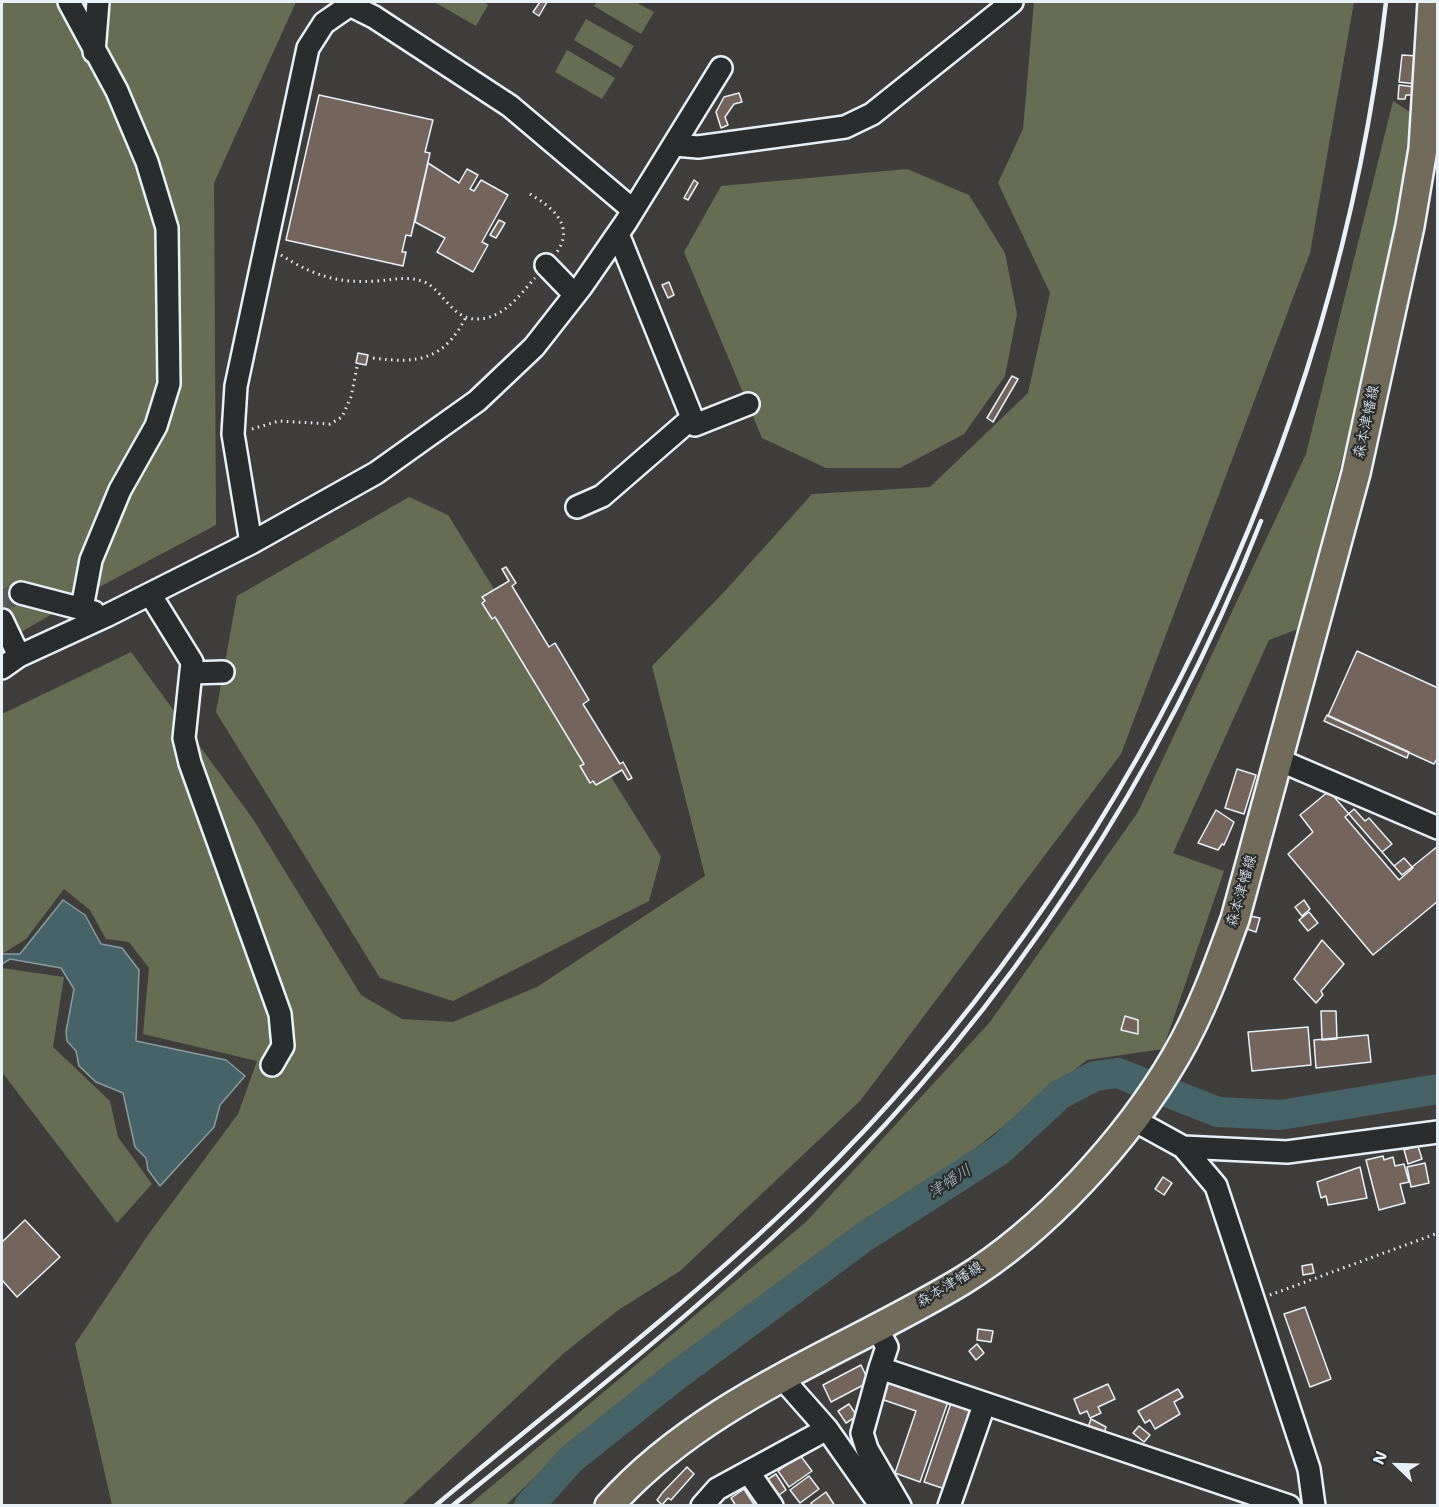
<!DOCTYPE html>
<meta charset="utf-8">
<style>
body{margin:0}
#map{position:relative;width:1439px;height:1507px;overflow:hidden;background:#403e3c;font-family:"Shantell Sans",sans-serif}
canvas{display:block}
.frame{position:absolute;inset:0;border:3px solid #e8f1f8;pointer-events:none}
.north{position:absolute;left:1367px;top:1435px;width:60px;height:60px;-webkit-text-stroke:4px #2a2d2e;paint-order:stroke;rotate:293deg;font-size:16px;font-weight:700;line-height:24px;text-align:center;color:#e8f1f8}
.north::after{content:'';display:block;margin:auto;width:21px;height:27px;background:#e8f1f8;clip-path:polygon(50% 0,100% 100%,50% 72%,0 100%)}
</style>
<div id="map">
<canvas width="1439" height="1507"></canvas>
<div class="frame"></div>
<div class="north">N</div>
</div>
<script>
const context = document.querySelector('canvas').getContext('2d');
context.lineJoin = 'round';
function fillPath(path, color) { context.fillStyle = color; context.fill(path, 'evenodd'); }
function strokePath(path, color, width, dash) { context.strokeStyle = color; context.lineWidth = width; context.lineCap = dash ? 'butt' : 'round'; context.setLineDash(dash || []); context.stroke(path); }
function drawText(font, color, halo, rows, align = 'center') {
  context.font = font + ' "Shantell Sans","Klee One",sans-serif'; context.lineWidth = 4.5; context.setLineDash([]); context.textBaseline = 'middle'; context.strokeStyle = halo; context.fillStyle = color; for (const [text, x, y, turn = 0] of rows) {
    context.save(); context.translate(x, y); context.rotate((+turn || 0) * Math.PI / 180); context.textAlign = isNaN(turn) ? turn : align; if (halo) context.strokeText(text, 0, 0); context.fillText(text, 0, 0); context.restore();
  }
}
fillPath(new Path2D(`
 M2,2h294l-82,181 2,342 -115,61 -99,57z
 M434,2h49l5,3 -12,21z
 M597,2h38l19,10 -13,22 -47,-28z
 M1034,2h320l-44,251 -189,501 -261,347 -180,170 -63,40 -53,42 -162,152h-290l-37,-161 73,-109 90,-121 19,-53 -114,-27 6,-66 -20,-26 -23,-3 -16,-29 -26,-21 -38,50 -24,15v-240l129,-62 122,167 108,176 41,24 51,3 84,-35 168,-111 -53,-210 73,-75 87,-97 118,-7 98,-94 22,-100 -52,-110 25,-54z
 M586,19l48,27 -13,22 -47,-28z
 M567,50l48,28 -13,21 -47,-27z
 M1393,101l23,15 -42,220 -76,293 -29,11 -96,213 51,18 -61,178 -76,11 -115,91 -249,178 -189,149 -28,27 -38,1 338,-284 184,-200 148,-210 168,-358z
 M907,169l62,26 36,58 12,61 -12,62 -41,58 -64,34h-74l-64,-30 -78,-186 37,-66z
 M409,497l39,18 213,342 -12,44 -196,100 -73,-23 -164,-266 21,-116z
 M2,968l62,9 -11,70 57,54 8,36 34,47 -35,39 -115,-151z`), '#666d53');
const water = new Path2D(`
 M63,900l22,15 16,29 21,4 17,22 -3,71 90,19 19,16 -25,29 -6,22 -54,59 -12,-16 -2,-12 -11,-11 -12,-54 -27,-11 -17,-16 -3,-15 -9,-10 -1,-9 8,-43 -13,-21 -51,-9 -8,5v-10h18z`);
fillPath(water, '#466468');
strokePath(water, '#879ca2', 1.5);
strokePath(new Path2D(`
 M529,1506l42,-47 102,-81 191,-141 136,-87 59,-55 36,-19 23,-3 100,39 62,3 158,-26`), '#466468', 30);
const building = new Path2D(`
 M540,2h7l-8,14 -6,-4z
 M1402,55l16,1 -2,28 -17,-2z
 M1399,85l16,2 -1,8h-8l-1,4h-7z
 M739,93l3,9 -8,2 -9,13 3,8 -7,3 -5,-16 8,-15z
 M319,95l114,25 -8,32 5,1 -19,83 -5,-1 -4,17h4l-3,14 -117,-26z
 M428,163l31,20 8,-14 11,6 -8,14 4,2 7,-11 27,15 -26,47 6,3 -15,27 -36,-20 8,-14 -30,-16z
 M694,180l4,3 -10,17 -4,-2z
 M499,220l6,3 -9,15 -6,-3z
 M669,282l5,13 -6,3 -6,-13z
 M358,353l10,2 -2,10 -10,-2z
 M1012,376l6,3 -25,43 -6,-4z
 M506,567l10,16 -4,3 37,61 6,-4 34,57 -6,4 37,60 3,-2 9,16 -4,2 -6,-10 -26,15 -3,-4 -3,2 -10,-17 4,-2 -89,-147 -3,2 -10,-16 3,-2 -3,-4 27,-16 -7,-12z
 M1357,651l81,37v69l-4,7 -106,-48z
 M1327,715l82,37 -2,6 -83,-37z
 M1237,769l19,6 -12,39 -19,-6z
 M1329,791l73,84 36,-29v55l-65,54 -85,-101 25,-22 -13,-17z
 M1354,809l11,12 4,-3 23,26 -10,8 12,14 10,-8 9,10 -14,12 -54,-63z
 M1216,810l18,12 -10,23 -2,-1 -4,6 -20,-7z
 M1304,900l6,9 -8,7 -7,-9z
 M1309,912l9,11 -10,8 -9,-11z
 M1250,916l10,2 -4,14 -9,-3z
 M1322,940l22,24 -23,27 2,4 -7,8 -22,-24z
 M1321,1011h15l1,28 -15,1z
 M1125,1016l13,4v14l-17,-4z
 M1308,1027l3,38 -59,6 -4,-39z
 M1368,1035l3,27 -55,6 -2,-28z
 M1418,1146l4,13 -14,5 -4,-14z
 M1383,1156l1,4 9,-3 2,9 9,-2 5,18 -9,2 5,19 -26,7 -13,-50z
 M1425,1163l4,20 -18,4 -4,-20z
 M1360,1167l7,31 -39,7 -2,-9 -5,2 -4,-16z
 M1163,1177l9,6 -8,12 -9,-6z
 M25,1220l35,37 -43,40 -15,-17v-38z
 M1312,1264l2,9 -11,2 -1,-9z
 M1305,1307l26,72 -21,8 -26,-73z
 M978,1329l15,2 -2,11 -14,-2z
 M977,1344l7,9 -8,7 -7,-9z
 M861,1365l8,17 -38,20 -8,-17z
 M885,1374l65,22 -30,86 -25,-9 21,-62 -38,-13z
 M1108,1384l7,15 -17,8 3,6 -11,5 -3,-7 -7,3 -6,-15z
 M1178,1389l5,8 -9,5 6,12 -25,15 -5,-9 -5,3 -7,-12z
 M952,1400l21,7 -28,82 -21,-7z
 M849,1404l8,12 -11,7 -8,-12z
 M1091,1419l15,8 -3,9 -16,-6z
 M1139,1426l11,9 -6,7 -11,-9z
 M800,1455l12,16 -23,16 -11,-16z
 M687,1467l7,7 -23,26 -3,-2 -6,7 -5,-5 6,-8z
 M776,1474l10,16 -10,7 -11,-16z
 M809,1476l10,13 -19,14 -10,-13z
 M744,1489l11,17h-19l-5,-8z
 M826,1492l9,14h-22l-2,-3z`);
fillPath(building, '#74645c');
strokePath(building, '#e8f1f8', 1.5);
strokePath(new Path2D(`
 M2,600l19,-7`), '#595958', 21, [21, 10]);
const minor = new Path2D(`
 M69,2l48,89 30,71 20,66 2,156 -13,42 -36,64 -29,70 -9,48
 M94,52l4,-50
 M675,145l23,2 147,-20 27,-13 140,-112
 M618,234l77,191 53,-21
 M546,265l29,30
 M577,507l25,-11 90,-78
 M251,543l-18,-109 3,-48 72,-338 16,-25 26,-18 24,12 136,89 123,104
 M21,593l73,19
 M150,594l42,68 -8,76 6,25 90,251 3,32 -11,19
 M2,620l17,36
 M2,668l17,-12 87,-40 145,-73 125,-70 101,-72 57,-54 47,-60 45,-65 95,-154
 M191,673l32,-1
 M1279,760l159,68
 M1134,1120l49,27 33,39 93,283 5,37
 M1183,1147l104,5 151,-20
 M876,1327l11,20 -7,21 409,138
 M880,1368l-18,65 5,16 33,57
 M782,1378l45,51 54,77
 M749,1473l23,33
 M702,1506l15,-17 110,-60
 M949,1506l32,-92`);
const major = new Path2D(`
 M609,1506c94,-106 234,-153 353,-225 82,-50 166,-142 214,-225 25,-43 42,-90 59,-137l121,-446 54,-247 13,-77 9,-147`);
strokePath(minor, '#e8f1f8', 26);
strokePath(major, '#e8f1f8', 32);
strokePath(new Path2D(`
 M530,194c22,13 45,31 27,58
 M281,255c31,20 58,29 95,26 16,-1 30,-5 46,0 23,8 30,45 64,37 22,-5 35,-25 49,-40
 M373,358c45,6 71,2 93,-41
 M252,429l27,-8 51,3 12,-7 9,-20 6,-30
 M1270,1295l168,-62`), '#e8f1f8', 3, [1.5, 4.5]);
strokePath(minor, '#2a2d2e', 21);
strokePath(major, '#726b5a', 27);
strokePath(new Path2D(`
 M435,1506c125,-105 255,-203 372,-317 318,-310 529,-747 579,-1187
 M452,1506c124,-99 248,-197 361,-307 196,-191 349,-425 448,-678`), '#e8f1f8', 4.5);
drawText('15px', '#e8f1f8', '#2a2d2e', [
 ["森本津幡線",1367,422,-78],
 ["森本津幡線",1242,891,-74],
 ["森本津幡線",950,1285,-31]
]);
drawText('italic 16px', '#a7b9be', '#2a2d2e', [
 ["津幡川",950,1182,-33]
]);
</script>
